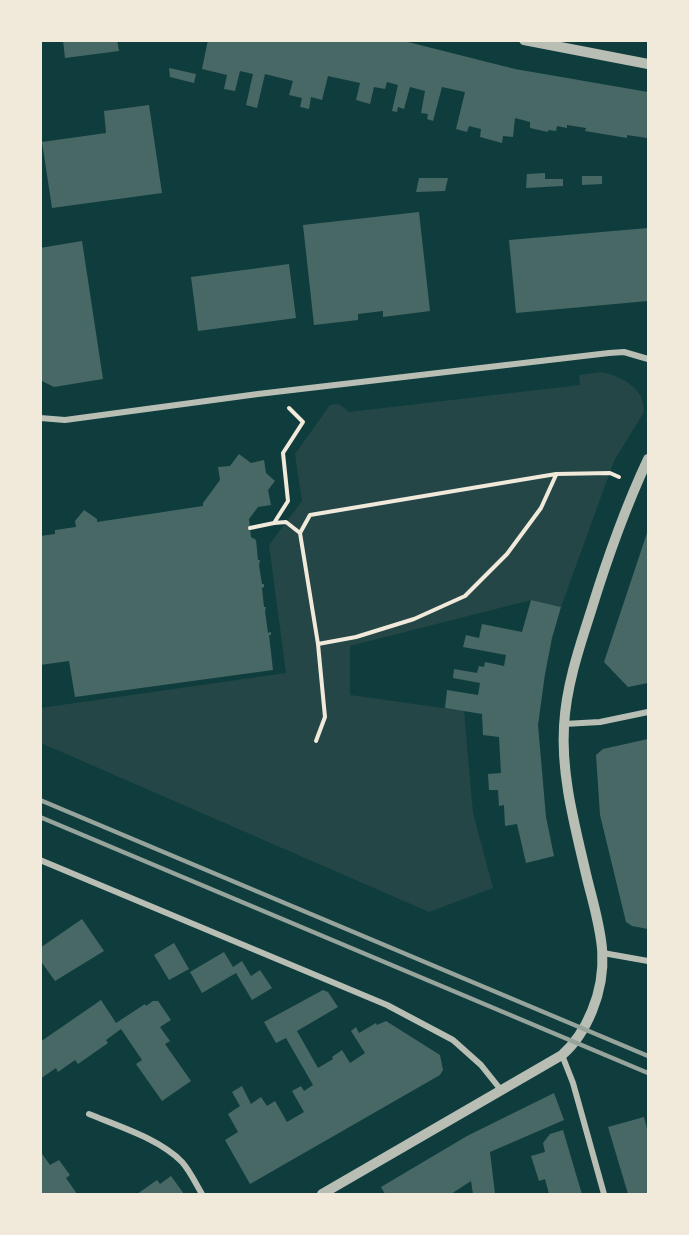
<!DOCTYPE html>
<style>
body{margin:0}
#map{position:relative;width:689px;height:1235px;overflow:hidden;background:#0f3d3e;font-family:"Exo 2",sans-serif}
canvas{display:block}
.frame{position:absolute;inset:0;border:42px solid #f1e9da;pointer-events:none}
</style>
<div id="map">
<canvas width="689" height="1235"></canvas>
<div class="frame"></div>
</div>
<script>
const context = document.querySelector('canvas').getContext('2d');
context.lineJoin = 'round';
function fillPath(path, color) { context.fillStyle = color; context.fill(path, 'evenodd'); }
function strokePath(path, color, width, dash) { context.strokeStyle = color; context.lineWidth = width; context.lineCap = dash ? 'butt' : 'round'; context.setLineDash(dash || []); context.stroke(path); }
fillPath(new Path2D(`
 M602,372c20,5 43,16 42,40l-30,49 -53,146 -30,-7 -181,46v49l114,16 9,102 20,75 -64,24 -388,-169 -1,-35 246,-35 -17,-128 33,-44 -7,-47 35,-49 9,-1 10,8 231,-27 -1,-10z`), '#244646');
fillPath(new Path2D(`
 M63,40h54l2,11 -54,7z
 M208,40h192l115,29 133,23 -1,46 -20,-3v3l-42,-7 1,-3 -19,-3v3l-10,-2 -1,5 -8,-1v2l-18,-4v-6l-15,-4 -2,19 -10,-1 -1,7 -22,-6 1,-8 -12,-3 -2,6 -11,-3 9,-37 -23,-5 -9,34 -6,-2 1,-5 -7,-1 4,-22 -15,-4 -6,22 -6,-2 -1,5 -5,-1 6,-26 -11,-3 -2,7 -11,-2 -4,17 -14,-4 4,-17 -32,-7 -6,24 -11,-3 -2,12 -9,-2 2,-9 -13,-3 4,-14 -28,-7 -8,34 -11,-3 7,-31 -13,-3 -5,20 -11,-2 3,-14 -25,-6z
 M169,68l27,6 -2,9 -24,-6z
 M149,105l13,88 -110,15 -10,-66 64,-9 -2,-22z
 M545,173v6h18v7l-37,2 1,-14z
 M582,176h20v8l-20,1z
 M419,178h29l-3,13 -29,1z
 M419,212l11,99 -47,6v-6l-25,3v6l-44,5 -11,-100z
 M648,228v73l-132,12 -7,-73z
 M82,241l21,138 -49,8 -14,-7v-132z
 M289,264l7,54 -98,13 -7,-54z
 M239,454l12,9 13,-3 2,13 9,8 -7,9 3,15 -13,2 -9,12 2,18 5,3 2,20h2l-1,5 3,19h2v3l-2,1 2,19h2l-1,4 3,22 3,-1v3h-2l4,35 -198,27 -6,-36 -29,4v-129l15,-2v-4l21,-3 -1,-6 9,-11 13,9v3l106,-16v-3l17,-23 -2,-13 12,-1z
 M648,530v153l-20,4 -24,-25z
 M531,600l30,7 -9,31 -7,36 -7,51 8,92 8,39 -28,7 -9,-39 -12,2 -1,-21 -5,1 -1,-16h-9l-1,-16 13,-1 -2,-36 -16,-2 -1,-21 -37,-6 2,-18 31,5 2,-12 -27,-5 1,-9 23,4 2,-7 5,1 1,-5 19,4 2,-11 -43,-8 3,-12 13,3 3,-14 40,8z
 M648,739v190l-16,-3 -6,-4 -26,-107 -4,-60 7,-6z
 M82,919l22,32 -49,30 -15,-21v-12z
 M174,943l15,26 -20,11 -15,-25z
 M224,952l9,15 9,-6 9,15 9,-6 12,18 -20,12 -16,-27 -34,20 -12,-21z
 M323,990l5,2 10,15 -41,24 21,37 15,-9 -1,-2 10,-7 8,13 15,-10 -14,-22 5,-4 3,6 17,-10 1,2 9,-4 54,34 3,15 -3,5 -190,109 -25,-44 13,-8 -10,-18 12,-8 -8,-14 10,-6 9,18 10,-7 6,9 8,-5 12,21 17,-10 -12,-21 9,-5 3,5 9,-6 -27,-47 -10,5 -12,-21z
 M101,1000l15,23 29,-19 1,2 7,-5h5l13,19 -11,7 10,14 -5,3 26,37 -29,20 -26,-37 6,-4 -21,-31 -15,11 2,3 -30,21 -3,-4 -17,12 -2,-4 -16,11v-37z
 M554,1093l10,27 -74,32 5,42h-22l-2,-13 -20,13h-66l-4,-7 86,-51z
 M644,1117l4,16v61h-20l-20,-67z
 M563,1130l15,51 4,13h-33l-4,-15 -6,2 -8,-25 14,-4 -2,-9 7,-9z
 M40,1151l10,14 9,-5 11,15 -4,3 11,16h-37z
 M171,1176l13,18h-47l20,-14 3,4z`), '#486865');
strokePath(new Path2D(`
 M274,523l12,-1 14,11 10,-18 246,-41 54,-1 9,4
 M250,528l24,-5 14,-22 -5,-48 20,-31 -14,-14
 M300,533l18,111 7,73 -9,24
 M318,644l38,-7 58,-18 51,-23 42,-42 34,-46 15,-33`), '#f1e9da', 4);
strokePath(new Path2D(`
 M40,418l25,2 193,-26 351,-41 15,-1 24,7
 M564,724l36,-2 48,-10
 M40,860l347,145 66,35 28,25 20,25
 M603,953l45,8
 M562,1055l11,28 31,111
 M89,1114c29,12 71,25 93,48 8,9 14,22 20,32`), '#b8beb3', 6);
strokePath(new Path2D(`
 M524,40l124,24
 M322,1194l240,-139c15,-13 23,-27 30,-44 21,-51 6,-87 -6,-137 -11,-48 -25,-98 -22,-148 2,-39 15,-78 27,-115 16,-52 34,-103 57,-152`), '#b8beb3', 10);
strokePath(new Path2D(`
 M40,800l608,256
 M40,817l608,256`), '#97a49c', 4.5);
</script>
